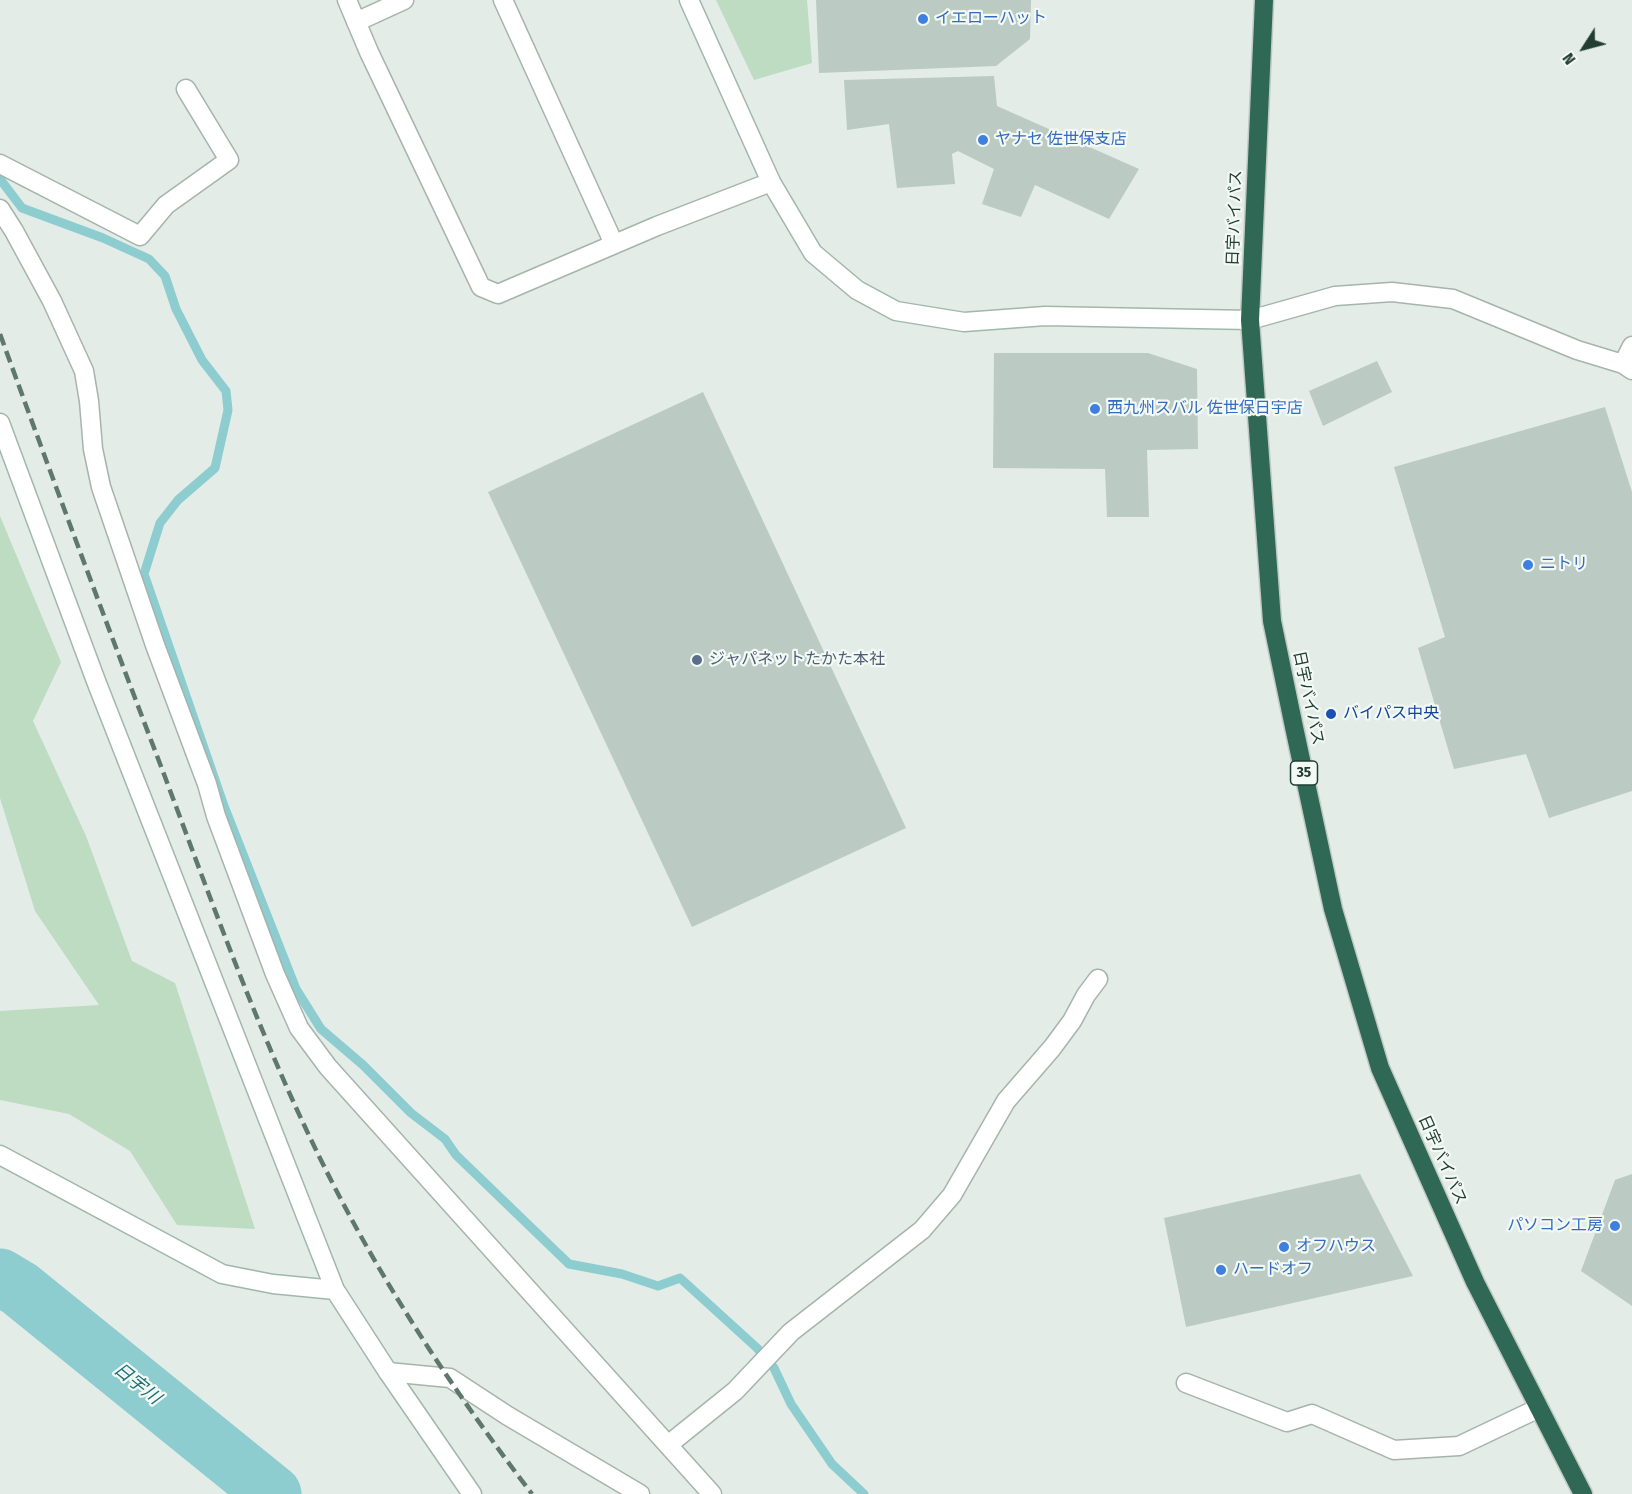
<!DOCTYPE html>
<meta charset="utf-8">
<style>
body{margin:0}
#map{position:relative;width:1632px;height:1494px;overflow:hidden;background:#e3ece7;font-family:"Fira Sans Condensed",sans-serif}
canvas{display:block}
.north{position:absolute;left:1554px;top:18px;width:60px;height:60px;-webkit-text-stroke:4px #f3f9f5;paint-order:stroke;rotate:234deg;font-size:16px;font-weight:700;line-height:24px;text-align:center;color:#233d33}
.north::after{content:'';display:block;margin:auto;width:21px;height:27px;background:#233d33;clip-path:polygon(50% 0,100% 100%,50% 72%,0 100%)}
</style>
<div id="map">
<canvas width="1632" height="1494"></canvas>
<div class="north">N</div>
</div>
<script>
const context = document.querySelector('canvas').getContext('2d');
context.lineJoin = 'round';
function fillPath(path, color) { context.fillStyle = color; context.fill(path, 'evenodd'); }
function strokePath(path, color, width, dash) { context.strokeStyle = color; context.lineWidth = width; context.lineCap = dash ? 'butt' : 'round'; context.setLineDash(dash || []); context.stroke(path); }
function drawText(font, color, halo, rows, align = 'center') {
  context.font = font + ' "Fira Sans Condensed","Noto Sans JP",sans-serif'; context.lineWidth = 4.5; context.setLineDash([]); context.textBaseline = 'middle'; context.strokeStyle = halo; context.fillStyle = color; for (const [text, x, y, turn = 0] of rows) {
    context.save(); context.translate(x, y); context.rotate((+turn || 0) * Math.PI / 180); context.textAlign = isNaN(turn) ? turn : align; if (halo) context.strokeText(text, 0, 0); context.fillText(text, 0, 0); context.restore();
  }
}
fillPath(new Path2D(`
 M716,0h91l5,63 -58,17z
 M0,516l61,146 -28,59 53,115 46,125 43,22 80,246 -78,-4 -47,-74 -61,-37 -69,-14v-89l99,-6 -64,-94 -35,-113z`), '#bddcc2');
strokePath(new Path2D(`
 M0,179l22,29 81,30 46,21 16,17 11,33 26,51 24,31 2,19 -13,58 -37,32 -18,23 -16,51 80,232 72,183 25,40 42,36 48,48 34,26 11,16 113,109 53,10 36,12 22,-8 77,70 17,20 17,36 41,60 32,30`), '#8dcccf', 9);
strokePath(new Path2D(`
 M0,1277l20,12 253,205`), '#8dcccf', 57);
fillPath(new Path2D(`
 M816,0h215l-1,39 -34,27 -177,7z
 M994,76l3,30 142,63 -30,50 -74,-34 -14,32 -39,-13 12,-35 -36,-18 -6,3 3,30 -58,4 -8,-64 -42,6 -3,-50z
 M994,353h154l49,16 1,80 -51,1 2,67h-42l-2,-48 -112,-1z
 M1377,361l15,31 -69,34 -14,-35z
 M703,392l203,436 -214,99 -204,-435z
 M1605,407l27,85v299l-83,27 -23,-64 -72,15 -36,-121 27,-11 -51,-170z
 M1360,1174l53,102 -227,51 -22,-109z
 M1632,1174v132l-51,-35 34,-91z`), '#bbcac2');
const lane = new Path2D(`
 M0,164l140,72 26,-31 63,-45 -43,-71`);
const street = new Path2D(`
 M347,0l22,52 112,235 17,7 159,-68 114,-44
 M503,0l111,244
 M356,22l48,-22
 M0,209l14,22 38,70 32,70 5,30 4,48 8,38 54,158 52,139 9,32 59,158 24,54 29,39 384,427
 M1250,320l85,-24 57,-4 61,7 124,51 46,14 9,6
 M1623,364l9,-18
 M388,1372l62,6 58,38 132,78
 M1186,1383l101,39 25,-8 82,36 65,-4 80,-38
 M668,1445l67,-54 56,-59 131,-102 30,-35 54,-94 46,-53 20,-27 14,-26 12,-16`);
const secondary = new Path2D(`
 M689,0l82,182 42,71 44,37 39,21 68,11 81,-6 205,4
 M0,423l96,258 239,609
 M0,1155l222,119 51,10 62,6 53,82 84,122`);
const highway = new Path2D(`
 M1264,0l-14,320 22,301 22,106 39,182 47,159 95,214 108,212`);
strokePath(lane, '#a6b4ad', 21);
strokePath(street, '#a6b4ad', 21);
strokePath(secondary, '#a1b7ad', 21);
strokePath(highway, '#c1c9c6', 21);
strokePath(lane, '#fff', 18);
strokePath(street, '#fff', 18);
strokePath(secondary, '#fff', 18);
strokePath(highway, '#306856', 18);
strokePath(new Path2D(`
 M0,334c53,146 107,291 162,435 53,141 103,283 172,417 56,109 124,211 198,308`), '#5e786e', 4.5, [12, 6]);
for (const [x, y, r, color] of [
 [923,19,6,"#3f7fe0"],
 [983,140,6,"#3f7fe0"],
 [1095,409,6,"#3f7fe0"],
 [1528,565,6,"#3f7fe0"],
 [697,660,6,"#5c6f8a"],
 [1331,714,6,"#1a4fb4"],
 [1615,1226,6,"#3f7fe0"],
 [1284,1247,6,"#3f7fe0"],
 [1221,1270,6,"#3f7fe0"]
]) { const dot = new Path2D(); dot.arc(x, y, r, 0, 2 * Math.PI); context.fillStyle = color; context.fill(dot); strokePath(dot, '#f3f9f5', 2); }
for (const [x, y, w] of [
 [1304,773,27]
]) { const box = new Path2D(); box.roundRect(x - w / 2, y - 12, w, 24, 4.5); context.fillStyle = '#f3f9f5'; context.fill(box); strokePath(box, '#233d33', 1.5); }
drawText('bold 15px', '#233d33', null, [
 ["35",1304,773]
]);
drawText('16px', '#366cbe', '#f3f9f5', [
 ["イエローハット",935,19],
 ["ヤナセ 佐世保支店",995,140],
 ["西九州スバル 佐世保日宇店",1107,409],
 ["ニトリ",1540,565],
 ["パソコン工房",1603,1226,"right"],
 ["オフハウス",1296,1247],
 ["ハードオフ",1233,1270]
], 'left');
drawText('16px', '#233d33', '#f3f9f5', [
 ["日宇バイパス",1235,218,-88],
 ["日宇バイパス",1308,698,78],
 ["日宇バイパス",1442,1160,66]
]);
drawText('16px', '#4e5e75', '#f3f9f5', [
 ["ジャパネットたかた本社",709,660]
], 'left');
drawText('16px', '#164399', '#f3f9f5', [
 ["バイパス中央",1343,714]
], 'left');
drawText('italic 18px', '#207276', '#f3f9f5', [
 ["日宇川",137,1384,39]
]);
</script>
